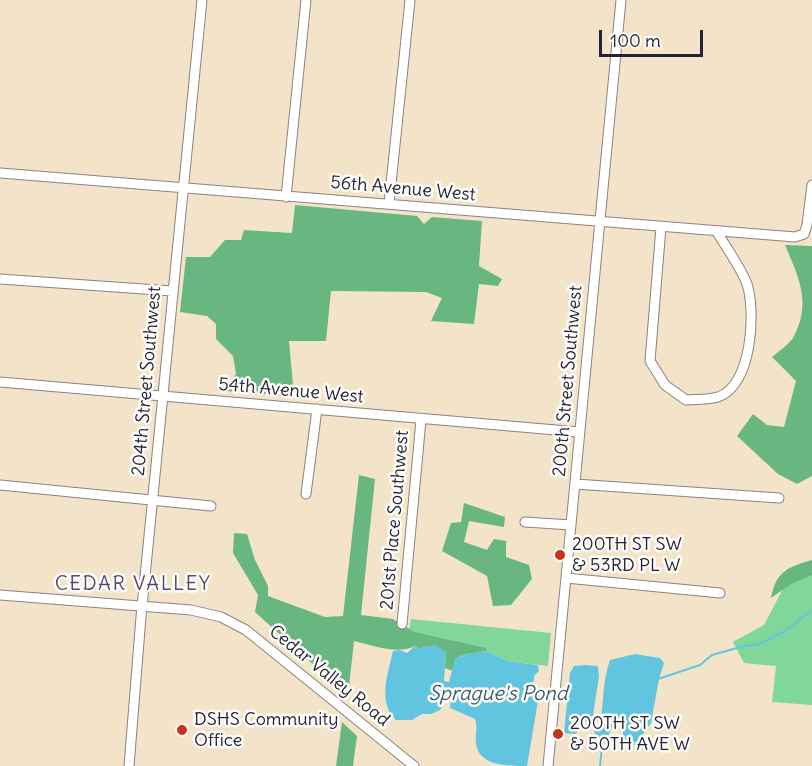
<!DOCTYPE html>
<style>
body{margin:0}
#map{position:relative;width:812px;height:766px;overflow:hidden;background:#f3e4c9;font-family:Delius,sans-serif}
canvas{display:block}
.scale{position:absolute;left:599px;top:30px;width:104px;height:27px;box-sizing:border-box;border:3px solid #22223b;border-top:0;padding-left:8px;font-size:18px;line-height:21px;white-space:nowrap;color:#22223b;-webkit-text-stroke:4px #fdfcf7;paint-order:stroke}
</style>
<div id="map">
<canvas width="812" height="766"></canvas>
<div class="scale">100 m</div>
</div>
<script>
const context = document.querySelector('canvas').getContext('2d');
context.lineJoin = 'round';
function fillPath(path, color) { context.fillStyle = color; context.fill(path, 'evenodd'); }
function strokePath(path, color, width, dash) { context.strokeStyle = color; context.lineWidth = width; context.lineCap = dash ? 'butt' : 'round'; context.setLineDash(dash || []); context.stroke(path); }
function drawText(font, color, halo, rows, align = 'center') {
  context.font = font + ' Delius,sans-serif'; context.lineWidth = 5; context.setLineDash([]); context.textBaseline = 'middle'; context.strokeStyle = halo; context.fillStyle = color; for (const [text, x, y, turn = 0] of rows) {
    context.save(); context.translate(x, y); context.rotate((+turn || 0) * Math.PI / 180); context.textAlign = isNaN(turn) ? turn : align; if (halo) context.strokeText(text, 0, 0); context.fillText(text, 0, 0); context.restore();
  }
}
fillPath(new Path2D(`
 M812,569v136l-40,-3 4,-36 -32,-3 -11,-21 31,-17 24,-46z
 M411,619l140,14 -3,33 -41,-5 -21,-10 -80,-7z`), '#81d699');
fillPath(new Path2D(`
 M295,205l122,11 7,8 8,-7 50,4 -3,45 23,13 -4,7 -19,-2 -5,40 -43,-3 11,-23 -16,-6 -95,-1 -5,50h-37l5,55 -70,-5 12,-17 -3,-18 -17,-17v-15l-9,-8 -27,-4 6,-55h24l15,-17h16l3,-10 48,3z
 M785,245l27,1v230l-15,8 -19,-10 -41,-38 16,-22 14,11 17,2 12,-46 -24,-24c7,-6 16,-12 21,-19 19,-34 6,-60 -8,-93z
 M359,475l16,4 -14,136 32,4 21,13 72,16v3l-23,4 -8,4 -2,12 -8,-3 1,-16 -20,-6 -6,3 -5,-3c-16,9 -44,-1 -61,-5l-6,55 -93,-84 3,-17 -25,-42 1,-20 13,1 8,26 13,26v10l57,21 18,-1z
 M464,503l41,14 -1,10 -35,-6 -5,21 23,8 7,-11 12,2v16l23,8 3,14 -21,26 -18,1 -6,-30 -45,-25 9,-28 10,-1z
 M812,560v15l-21,9 -20,14c5,-26 16,-31 41,-38z
 M342,722l15,14 -4,30h-17z`), '#68b781');
fillPath(new Path2D(`
 M436,645l10,7 -2,29 5,1 6,-23 8,-4 23,-4 21,10 31,4 1,6 -5,5 -1,14 6,5 -12,71c-19,0 -49,0 -51,-23 -1,-9 2,-14 -1,-24l-25,-11 1,-12 -5,-4 -6,4 3,9 -3,5 -9,4h-9l-10,6h-16c-19,-18 -8,-46 -3,-69l7,-1 7,3 8,-7 5,3 6,-3z
 M635,654l25,4 4,5 -5,16 -8,44 -16,22h-5l-7,-6v-18l-8,1 -8,16 -10,1 -3,-8 6,-6c4,-22 2,-43 10,-65z
 M585,665l13,1 1,10 -7,46 -9,-2 -7,14 -12,-1 6,-60 4,-7z`), '#61c5df');
strokePath(new Path2D(`
 M658,679l42,-14 12,-10 32,-9 16,-2 25,-13 27,-21
 M600,766l3,-30`), '#61c5df', 2);
const minor = new Path2D(`
 M0,173l795,64 9,-3 3,-9 5,-40
 M286,197l20,-197
 M389,203l21,-203
 M661,227l-11,134 15,24 21,15c10,-1 22,0 32,-3 34,-11 38,-85 29,-113 -7,-18 -20,-35 -30,-52
 M0,279l172,12
 M0,382l579,50
 M575,484l204,14
 M0,485l211,21
 M306,494l11,-85
 M525,522l46,3
 M566,578l154,15
 M0,595l191,15 30,7 25,13 168,136
 M402,624l19,-204
 M129,766l12,-149 61,-617
 M548,766l73,-766`);
strokePath(minor, '#8a8382', 11);
strokePath(minor, '#fff', 9);
for (const [x, y, r, color] of [
 [560,555,6,"#c8321e"],
 [182,730,6,"#c8321e"],
 [558,734,6,"#c8321e"]
]) { const dot = new Path2D(); dot.arc(x, y, r, 0, 2 * Math.PI); context.fillStyle = color; context.fill(dot); strokePath(dot, '#fdfcf7', 2); }
drawText('18px', '#22223b', '#fdfcf7', [
 ["56th Avenue West",403,189,5],
 ["204th Street Southwest",147,381,-85],
 ["200th Street Southwest",568,381,-85],
 ["54th Avenue West",291,391,5],
 ["201st Place Southwest",395,520,-85],
 ["Cedar Valley Road",329,676,39]
]);
drawText('18px', '#22223b', '#fdfcf7', [
 ["200TH ST SW",572,545],
 ["& 53RD PL W",572,566],
 ["DSHS Community",194,720],
 ["Office",194,741],
 ["200TH ST SW",570,724],
 ["& 50TH AVE W",570,745]
], 'left');
context.letterSpacing = '1.5px';
drawText('20px', '#554c74', '#fdfcf7', [
 ["CEDAR VALLEY",133,584]
]);
context.letterSpacing = '0px';
drawText('italic 20px', '#385b74', '#fdfcf7', [
 ["Sprague's Pond",498,694]
]);
</script>
